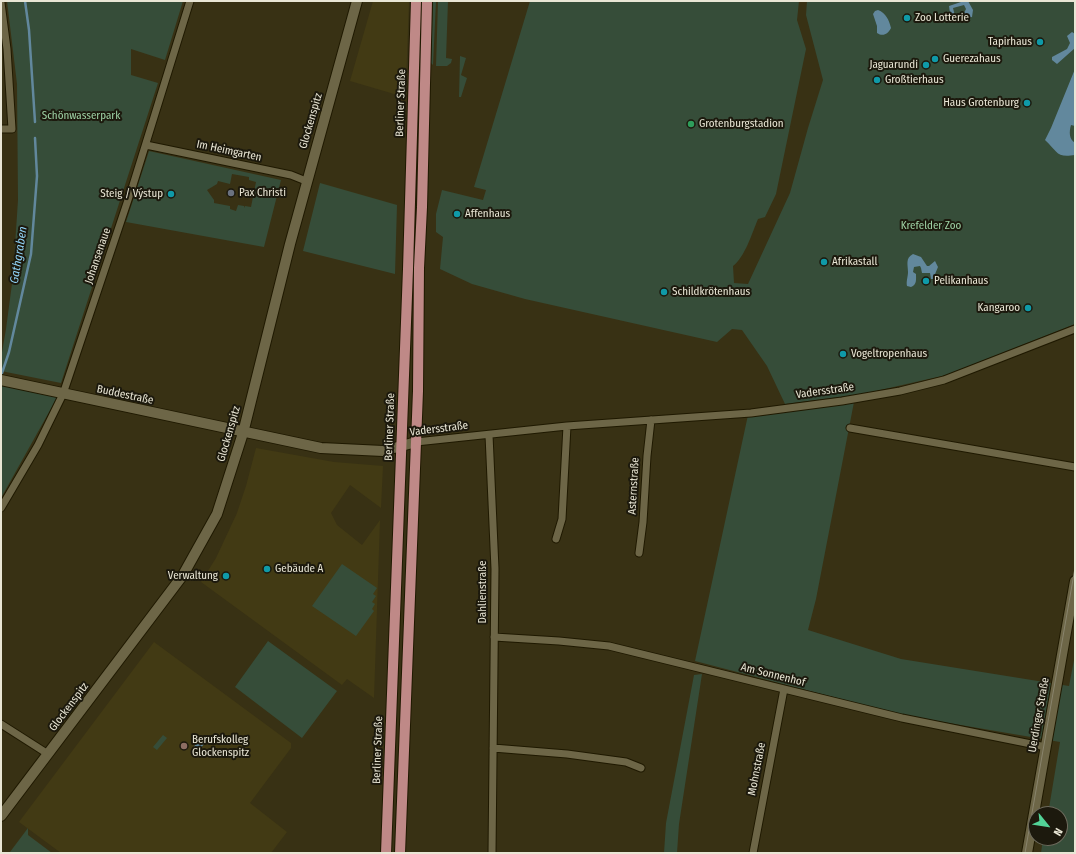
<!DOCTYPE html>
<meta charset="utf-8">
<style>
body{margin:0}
#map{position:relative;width:1076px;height:854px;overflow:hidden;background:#383114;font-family:"Fira Sans Condensed",sans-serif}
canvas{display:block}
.frame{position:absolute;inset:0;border:2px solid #e9e6d5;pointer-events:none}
.north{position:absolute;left:1028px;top:806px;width:40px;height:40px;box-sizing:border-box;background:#1c190d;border:1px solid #6e6b5d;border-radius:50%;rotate:120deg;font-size:11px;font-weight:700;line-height:16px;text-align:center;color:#e9e6d5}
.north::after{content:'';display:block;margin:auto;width:14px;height:18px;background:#52d397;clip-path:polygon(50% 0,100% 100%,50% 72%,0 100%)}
</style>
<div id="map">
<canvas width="1076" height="854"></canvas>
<div class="frame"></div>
<div class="north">N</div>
</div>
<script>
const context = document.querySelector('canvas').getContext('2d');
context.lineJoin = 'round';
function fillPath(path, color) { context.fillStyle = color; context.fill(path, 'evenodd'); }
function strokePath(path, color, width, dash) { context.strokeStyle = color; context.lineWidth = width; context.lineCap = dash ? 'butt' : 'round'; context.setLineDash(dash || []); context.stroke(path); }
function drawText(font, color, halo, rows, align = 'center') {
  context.font = font + ' "Fira Sans Condensed",sans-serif'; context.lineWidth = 4; context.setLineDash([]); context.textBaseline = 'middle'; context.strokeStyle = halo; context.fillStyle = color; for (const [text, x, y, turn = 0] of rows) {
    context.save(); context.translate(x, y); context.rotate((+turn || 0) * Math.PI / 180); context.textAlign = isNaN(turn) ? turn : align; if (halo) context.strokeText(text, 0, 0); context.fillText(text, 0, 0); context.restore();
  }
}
fillPath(new Path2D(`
 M373,1h36l-3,83 -5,12 -51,-15z
 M256,448l78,14 49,4 -2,42 -31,-23 -19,28 6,12 25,20 18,-25 -6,178 -27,-19 -5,6 -141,-103 15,-24 21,-45 9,-27z
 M154,642l137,101v5l-41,55 37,29 -16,21h-210l-42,-31z`), '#423a14');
fillPath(new Path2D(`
 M7,1h176l-18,59 -34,-11v26l27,8 -97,300 -60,-12v-13l5,-29 7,-53 5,-76 -1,-116z
 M421,1h3l-2,58 -3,-1z
 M433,1h3l-3,64 -2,-2z
 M438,1h10l-2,57 6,1 -1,4 -4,3h-11z
 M530,1h269l-2,19 9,29 -30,145 -11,23 -7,2c-6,14 -13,38 -25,47l1,17 14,1 42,-91 18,-65 15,-48 -17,-65 1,-14h268v323l-129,51 -83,19 -78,10 -18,-38 -25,-36 -10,-1 -15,13 -192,-43 -53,-15 -32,-15 3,-32 -7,-5v-18l6,-24 41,10 3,-10 -12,-3z
 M460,56l6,2 -5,17 6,3 -6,19h-2z
 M149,151l132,29 -17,67 -138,-25zM232,174l17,3v3l7,2 -5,25 -6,-1 -1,2v-2l-6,-1 -2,6 -6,-2v-3l-16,-3v-3l-7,-10 10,-6 1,-3 12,3z
 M320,183l77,22 -2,69 -92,-23z
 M1,385l57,11 -57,102z
 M854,402l-38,197 -8,31 93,29 168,27 6,-31v198h-34l2,-15h17v-24h-12l12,-72 -158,-27 -207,-54 53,-246z
 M342,564l35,24 -4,6 3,2 -4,6 3,2 -3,5 2,2 -18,25 -44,-30z
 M268,641l69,50 -35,47 -67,-51z
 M702,674l-23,150 -2,29h-13l2,-30 28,-148z
 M163,735l4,3 -10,12 -4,-3z
 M28,828v7l24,18 -42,-1z`), '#364d39');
fillPath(new Path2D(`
 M964,1h4l5,9 -1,7 -21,4 -2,-15zM964,5l2,4 -2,4 -9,3 -2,-8z
 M878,10c8,3 11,10 13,18 -3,6 -8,9 -14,5v-7l-4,-12 2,-3z
 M1072,32l3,2v14l-18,16 -5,-4v-3l15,-8 3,-6 -3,-7z
 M1075,69v57l-4,-1c-2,7 -2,14 4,18v12c-19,3 -17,-3 -30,-15l6,-12z
 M913,254l8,3 6,9h2l6,-5 3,6 -5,12h-2l-1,-6h-8l-1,-5 -1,-2 -6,1 -1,5 3,2c0,5 1,11 -5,13l-4,-1c-1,-5 1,-9 1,-14 0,-7 -3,-14 5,-18z
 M200,739l5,4 -8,9 -5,-3z`), '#62889d');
strokePath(new Path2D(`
 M25,1l4,29 6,92
 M2,373l7,-21 22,-98 6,-78 -2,-38`), '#62889d', 2.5);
const minor = new Path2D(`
 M1,3l6,46 5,80h-11
 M146,145l145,30 15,6
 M850,428l225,39
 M489,435l6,134 -3,284
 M416,442l151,-16 184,-13 91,-12 58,-10 44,-11 131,-51
 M1,508l37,-63 25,-51 70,-209 57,-184
 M556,539l6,-20 5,-93
 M639,553l4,-31 4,-66 4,-36
 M494,637l65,4 50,5 293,72 144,29
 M1,724l47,30
 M493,748l74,6 59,8 15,6
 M753,853l31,-164`);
const secondary = new Path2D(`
 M1,380l320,68 62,3 33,-9
 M1,816l182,-241 34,-61 26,-81 47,-189 67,-243
 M1027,853l48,-272`);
const primary = new Path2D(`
 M386,853l22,-584 8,-268
 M400,853l18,-462 1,-123 3,-61 5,-206`);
strokePath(minor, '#1f1900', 9);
strokePath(secondary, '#1f1900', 12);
strokePath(primary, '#1f1900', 12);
strokePath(minor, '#6d6647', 7);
strokePath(secondary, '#6d6647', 10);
strokePath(primary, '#bf8987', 10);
strokePath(new Path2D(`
 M1025,853l50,-285`), '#89846d', 1);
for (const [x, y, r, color] of [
 [907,18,4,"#0f9aa8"],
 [1040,42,4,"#0f9aa8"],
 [935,59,4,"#0f9aa8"],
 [926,65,4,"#0f9aa8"],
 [877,80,4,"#0f9aa8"],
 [1027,103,4,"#0f9aa8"],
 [691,124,4,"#2e9e5b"],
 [231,193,4,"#6b7280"],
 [171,194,4,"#0f9aa8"],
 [457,214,4,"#0f9aa8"],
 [824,262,4,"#0f9aa8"],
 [926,281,4,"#0f9aa8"],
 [664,292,4,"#0f9aa8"],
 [1028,308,4,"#0f9aa8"],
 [843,354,4,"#0f9aa8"],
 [267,569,4,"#0f9aa8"],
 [226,576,4,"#0f9aa8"],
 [184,746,4,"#8d6e63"]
]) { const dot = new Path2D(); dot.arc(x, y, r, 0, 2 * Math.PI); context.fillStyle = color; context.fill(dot); strokePath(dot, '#1c190d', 1.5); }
drawText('11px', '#e9e6d5', '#1c190d', [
 ["Zoo Lotterie",915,18],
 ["Tapirhaus",1032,42,"right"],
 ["Guerezahaus",943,59],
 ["Jaguarundi",918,65,"right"],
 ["Großtierhaus",885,80],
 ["Haus Grotenburg",1019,103,"right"],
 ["Grotenburgstadion",699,124],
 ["Pax Christi",239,193],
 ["Steig / Výstup",163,194,"right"],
 ["Affenhaus",465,214],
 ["Afrikastall",832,262],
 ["Pelikanhaus",934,281],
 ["Schildkrötenhaus",672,292],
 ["Kangaroo",1020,308,"right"],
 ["Vogeltropenhaus",851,354],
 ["Gebäude A",275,569],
 ["Verwaltung",218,576,"right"],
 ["Berufskolleg",192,740],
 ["Glockenspitz",192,753]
], 'left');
drawText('11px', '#e9e6d5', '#1c190d', [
 ["Berliner Straße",401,103,-88],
 ["Glockenspitz",311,121,-74],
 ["Im Heimgarten",229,151,12],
 ["Johansenaue",98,256,-71],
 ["Vadersstraße",825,391,-8],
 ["Buddestraße",125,395,12],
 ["Berliner Straße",390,427,-88],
 ["Vadersstraße",439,429,-7],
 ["Glockenspitz",229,434,-74],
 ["Asternstraße",634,486,-87],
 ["Dahlienstraße",483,592,-90],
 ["Am Sonnenhof",773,675,14],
 ["Glockenspitz",69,707,-53],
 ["Uerdinger Straße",1039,715,-80],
 ["Berliner Straße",378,750,-88],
 ["Mohnstraße",757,769,-79]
]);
drawText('11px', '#9ed2a5', '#1c190d', [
 ["Schönwasserpark",81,116],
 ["Krefelder Zoo",931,226]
]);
drawText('italic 12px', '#8fd0f4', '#1c190d', [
 ["Gathgraben",19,255,-81]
]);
</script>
